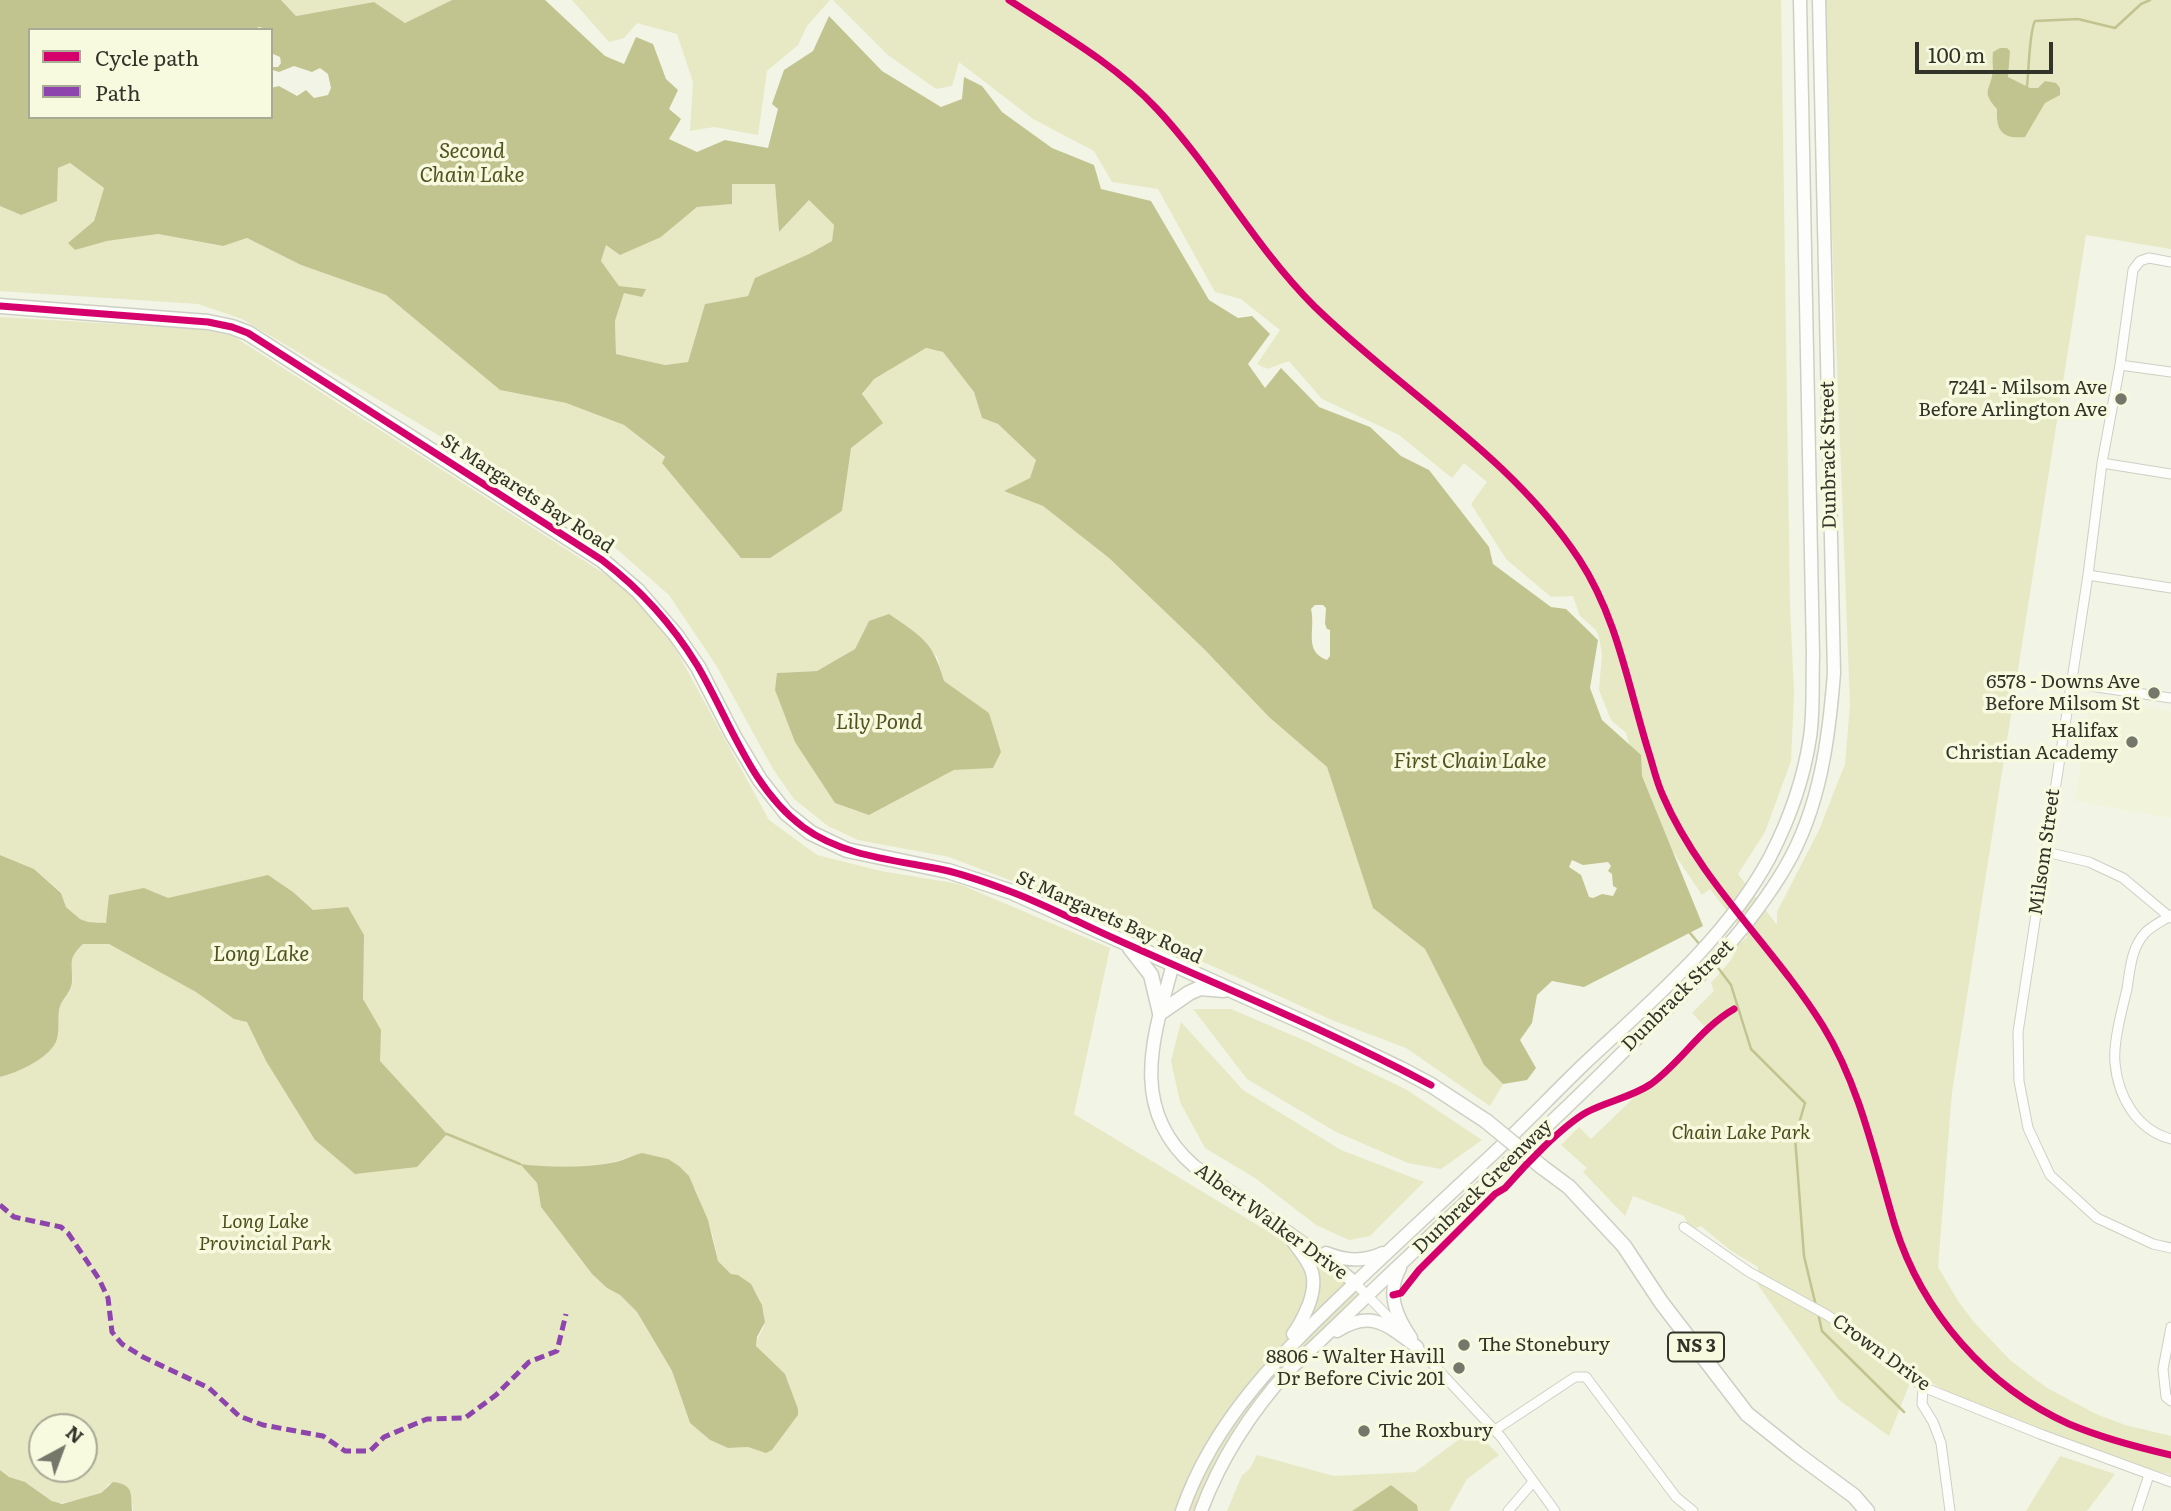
<!DOCTYPE html>
<style>
body{margin:0}
#map{position:relative;width:2171px;height:1511px;overflow:hidden;background:#f2f4e5;font-family:Literata,serif}
canvas{display:block}
.legend{position:absolute;left:28px;top:28px;width:245px;height:91px;box-sizing:border-box;background:#f7fadf;border:2px solid #a8aa96;margin:0;padding:9px 12px;list-style:none;font-size:21px;color:#323329}
.legend li{display:flex;align-items:center;gap:14px;height:35px}
.legend b{width:35px;border:2px solid #a8aa96}
.north{position:absolute;left:28px;top:1413px;width:70px;height:70px;box-sizing:border-box;background:#f7fadf;border:2px solid #a8aa96;border-radius:50%;rotate:41deg;font-size:19px;font-weight:700;line-height:28px;text-align:center;color:#323329}
.north::after{content:'';display:block;margin:auto;width:24px;height:32px;background:#75776b;clip-path:polygon(50% 0,100% 100%,50% 72%,0 100%)}
.scale{position:absolute;left:1915px;top:42px;width:138px;height:32px;box-sizing:border-box;border:4px solid #323329;border-top:0;padding-left:9px;font-size:21px;line-height:24px;white-space:nowrap;color:#323329;-webkit-text-stroke:5px #f7fadf;paint-order:stroke}
</style>
<div id="map">
<canvas width="2171" height="1511"></canvas>
<ul class="legend">
<li><b style="height:9px;background:#d6006c"></b>Cycle path</li>
<li><b style="height:9px;background:#8e44ad"></b>Path</li>
</ul>
<div class="north">N</div>
<div class="scale">100 m</div>
</div>
<script>
const context = document.querySelector('canvas').getContext('2d');
context.lineJoin = 'round';
function fillPath(path, color) { context.fillStyle = color; context.fill(path, 'evenodd'); }
function strokePath(path, color, width, dash) { context.strokeStyle = color; context.lineWidth = width; context.lineCap = dash ? 'butt' : 'round'; context.setLineDash(dash || []); context.stroke(path); }
function drawText(font, color, halo, rows, align = 'center') {
  context.font = font + ' Literata,serif'; context.lineWidth = 7; context.setLineDash([]); context.textBaseline = 'middle'; context.strokeStyle = halo; context.fillStyle = color; for (const [text, x, y, turn = 0] of rows) {
    context.save(); context.translate(x, y); context.rotate((+turn || 0) * Math.PI / 180); context.textAlign = isNaN(turn) ? turn : align; if (halo) context.strokeText(text, 0, 0); context.fillText(text, 0, 0); context.restore();
  }
}
fillPath(new Path2D(`
 M2091,696l80,16v106l-96,-17z`), '#f1f4da');
fillPath(new Path2D(`
 M281,0h171l-47,23 -31,-21 -78,14z
 M572,0h258l-23,26 -9,19 -31,26 -9,64 -44,-8 -24,4 3,-49 -16,-48 -40,-11 -13,15 -15,4z
 M833,0h948l9,606 4,87 -3,68 -26,71 -27,42 39,51v-13l42,-82 26,-66 5,-59 -19,-498 -5,-207h345v249l-85,-14 -134,857 -14,175 20,34 15,20 36,38 19,15 21,15 47,25 29,11 46,11v42h-2v-4l-16,-3 -81,-27 -25,-12 -55,-14 -72,-42 -5,-6 -26,66 -50,-36 -81,-115v-18l-28,-17 -29,-24 -10,4 -7,-14 -51,-20 -8,20 -42,-44 4,-4 -26,-23 18,-18 12,12 115,-111 -14,-15 22,-22 -3,-8 20,-23 8,-16 8,-7 -37,-48 -8,6 -37,-55 -33,-86 -6,-21 -15,-13 -12,-30 3,-36 -3,-17 -3,-7 -16,-14 -7,-20 -22,1 -45,-38 -35,-55 16,-22 -23,-19 -12,15 -53,-43 -77,-36 -33,-38 -22,8 -10,-5 23,-34 -39,-31 -26,-7 -57,-103 -46,-7 -18,-31 -61,-32 -74,-57 -7,24 -16,3 -48,-34z
 M70,163l34,25 -10,33 -25,22 6,7 32,-9 51,-7 64,12 25,-8 54,27 85,30 114,95 66,13 58,22 41,33 177,54c4,-31 10,-113 31,-133 13,-12 37,-22 53,-31l17,4 31,40 8,26 16,6 38,36 -5,18 -26,13 38,15 66,52 95,91 65,68 58,50 46,141 52,41 59,116 19,19 -13,22 -84,-58 -74,-28 -246,-111 -137,-52 -91,-17 -30,-14 -34,-27 -21,-30 -57,-104 -47,-70 -58,-51 -107,-70 -262,-155 -44,-15 -198,-13v-85l21,9 37,-47zM869,621l68,35 6,25 46,32 5,54 -40,3 -85,45 -91,-142 39,-2 38,-22z
 M775,183l4,49 30,-32 25,25 -2,16 -84,55 -43,8 -17,58 -23,3 -49,-11 -1,-33 9,-28 22,-4 -27,-3 -18,-25 5,-16 55,-8 36,-30 35,-3v-20z
 M0,317l199,12 34,7 389,249 49,56 98,179 48,35 64,16 78,13 151,64 -36,166 291,176 -95,101 -72,120h-1065l-2,-19 -22,-8 -8,9 -5,3 -39,8 -27,-19 -21,-8 -9,-7v-393l10,-3 47,-34c2,-10 1,-27 3,-35 2,-5 8,-9 10,-14 8,-22 -9,-25 13,-47h26l-9,-22h-12l-8,-3 -14,-12 -5,-15 -27,-23 -34,-14zM636,1155l32,5 28,30 17,46 5,25 14,14c19,1 35,31 32,50 -2,8 -7,12 -8,21l32,35 10,34 -26,35 -24,-3 -20,1 -18,-8 -20,-17 -18,-52 -35,-59 -17,-17 -13,-7 -15,-14 -51,-67 -4,-24 -16,-18c38,4 79,4 115,-10zM42,1427h42v42h-42z
 M1193,1009h38l77,33 99,48 75,50 -41,29 -33,-6 -72,-31 -89,-53z
 M1181,1022l62,68 98,60 83,32 -54,54 -21,4 -33,-15 -61,-47 -50,-30 -25,-46 -9,-41z
 M1473,1429l26,26 -32,24 -18,32h-31l-1,-6 -26,-20 -39,26h-125l15,-36 7,-5 8,-15 77,21 81,-4z
 M2060,1456l55,18 -28,37h-61z`), '#e6e9c4');
fillPath(new Path2D(`
 M0,0h281l15,16 78,-14 31,21 47,-23h93l60,56 19,8 12,-27 17,7 13,35 12,11 -9,19 12,10 -12,20 28,13 28,-12 43,8 10,-39 -6,-5 12,-34 29,-19 16,-35 53,55 59,36 21,-8 2,-22 18,9 20,26 50,36 42,17 7,24 50,12 58,99 29,18 14,-2 18,18 -22,30 17,24 16,-20 38,39 51,20 31,29 28,14 60,77 4,17 58,43 15,2 32,31 -8,48 12,32 39,35 1,21 61,150 -119,61 -32,-6 -15,14 -5,28 -12,17 16,28 -9,12 -24,4 -19,-19 -59,-116 -52,-41 -46,-141 -58,-50 -65,-68 -95,-91 -66,-52 -39,-15 26,-13 6,-18 -38,-36 -16,-6 -8,-26 -31,-40 -17,-4 -52,31 -12,15 21,29 -32,25 -9,63 -72,47h-29l-79,-95 3,-6 -41,-32 -58,-22 -66,-13 -114,-95 -85,-30 -54,-27 -24,8 -65,-12 -51,7 -32,9 -7,-7 26,-22 10,-33 -34,-25 -12,5 -1,33 -36,14 -21,-9zM259,27l12,3v23l9,4 1,6 -3,4h-6l1,3 6,2 15,-6 18,6 8,-4 8,6 3,14 -3,7 -14,3 -8,-8 -9,6 -18,-10 -8,2v29h-241v-87h222zM732,184h43l4,48 30,-32 25,25 -2,16 -23,13 -54,24 -7,18 -43,8 -17,58 -23,3 -49,-11 -1,-33 9,-28 18,4 4,-8 -27,-3 -18,-25 5,-16 14,10 41,-18 36,-30 35,-3zM1315,605h8l3,3 -1,16 2,5 3,1v26l-3,4c-24,-9 -11,-30 -16,-51zM1572,860l11,5 25,-3 3,4 -3,5 4,3 1,12 4,2 -4,8 -11,-2 -9,4 -4,-1 -8,-22 -12,-8z
 M2000,48h7l3,3 -2,26 22,11h8l7,-7 11,2 4,5v7l-15,8 -20,34c-23,2 -29,-6 -28,-28 -17,-19 -6,-18 -4,-39 0,-6 -1,-11 0,-18z
 M889,614c34,24 43,26 55,67l45,32 12,39 -8,16 -39,2 -85,45 -34,-12 -40,-61 -20,-52 2,-17 40,-2 38,-22 14,-28z
 M0,855l34,14 27,24 5,14 14,12 8,3 18,1 3,-28 35,-7 24,10 100,-23 25,17 20,18 35,-3 16,28 -1,64 18,31 -1,31 67,73 -30,33 -62,7 -40,-34 -49,-79 -19,-39 -13,-3 -38,-27 -87,-48h-26c-16,16 -10,17 -11,38 -1,11 -9,16 -12,24 -3,10 0,22 -3,33 -5,18 -40,34 -57,38z
 M642,1153l26,6 11,7 10,10 19,44 10,41 13,13 7,1 13,9 11,21 3,17 -8,15 -1,9 29,28 13,35v6l-26,35 -6,3 -18,-6 -20,1 -18,-8 -20,-17 -18,-52 -35,-59 -17,-17 -13,-7 -15,-14 -51,-67 -4,-24 -17,-19c32,4 64,4 96,-2 9,-2 17,-7 26,-9z
 M0,1470l9,7 16,5 27,19 10,3 39,-11 12,-11c21,3 18,11 19,29h-132z
 M1391,1485l26,20 1,6h-66z`), '#c2c490');
strokePath(new Path2D(`
 M2027,86c2,-15 2,-54 8,-65l43,-2 37,9 26,-24 9,-4
 M1690,933l11,13
 M1716,965l15,20 20,64 54,54 -10,34 9,119 12,50
 M447,1134l73,30
 M1818,1313l4,18 82,81`), '#c2c490', 2.5);
const street = new Path2D(`
 M2171,262l-22,-4 -9,3 -7,9 -13,95 -18,98 -14,112 -70,457 1,49 9,47 22,47 47,43 56,26 18,4
 M2120,365l51,7
 M2102,463l69,11
 M2088,575l83,13
 M2070,683l101,15
 M2046,852l43,10 34,16 48,40
 M2171,915c-8,6 -20,11 -26,18 -14,15 -15,37 -18,56 -5,21 -14,53 -12,74 3,34 22,67 56,76
 M1684,1227l65,45 78,43 36,24 60,48 117,47 131,48
 M1355,1283l48,49
 M2171,1327l-8,42 3,28 5,4
 M1415,1345l86,92 54,74
 M1923,1387l-1,17 11,18 8,21 9,68
 M1495,1430l80,-53h11l90,120 17,14
 M1508,1511l25,-29
 M2137,1511l12,-36`);
const secondary = new Path2D(`
 M1173,964c-19,71 -46,144 21,202l140,99 21,18
 M1291,1239c18,24 29,34 18,65 -5,12 -8,20 -16,30
 M1326,1253c20,8 37,9 57,0
 M1400,1268c-14,25 -4,48 11,70
 M1337,1331c35,-22 50,-6 80,16
 M1182,1511c32,-93 102,-160 171,-226 42,-40 85,-80 128,-120 35,-32 68,-67 102,-100 67,-63 143,-126 187,-208 19,-37 34,-79 40,-120 4,-27 2,-55 3,-82l-13,-655
 M1201,1511c20,-53 49,-98 87,-140 40,-37 79,-76 119,-113 69,-66 140,-130 207,-197 61,-61 128,-119 172,-195 34,-58 43,-128 48,-193l-15,-673`);
const primary = new Path2D(`
 M0,306l208,16 24,5 16,6 354,227 36,31 38,44 22,32 35,68 27,45 26,33 25,20 36,17 101,21 64,21 295,132 94,45 30,16 55,36
 M1130,948l21,27 9,38 29,-20 11,-5 24,2
 M1542,1167l27,20 55,59 37,56 86,112 50,40 57,42 13,15`);
strokePath(street, '#cecfc4', 11);
strokePath(secondary, '#cecfc4', 15);
strokePath(primary, '#cecfc4', 17);
strokePath(street, '#fdfdfb', 9);
strokePath(secondary, '#fdfdfb', 12);
strokePath(primary, '#fdfdfb', 14);
const primaryBridge = new Path2D(`
 M1486,1121l56,46`);
strokePath(primaryBridge, '#cecfc4', 17, []);
strokePath(primaryBridge, '#fdfdfb', 14);
strokePath(new Path2D(`
 M0,1205l14,12 47,10 7,6 31,46 9,19 4,34 10,12 21,13 66,31 30,28 24,9 60,11 22,15h25l14,-14 43,-18 38,-1 31,-23 33,-33 28,-11 9,-37`), '#8e44ad', 5, [10, 5]);
strokePath(new Path2D(`
 M1009,0c51,33 106,64 148,109 57,61 97,137 157,197 87,85 198,151 265,253 38,58 49,126 69,191 5,15 8,31 15,46 37,86 111,151 160,230 37,60 52,133 72,200 27,86 92,161 174,198 33,14 67,23 102,31
 M0,306l208,16 24,5 16,6 354,227c38,29 70,64 95,105 33,55 53,123 106,162 41,30 93,33 141,43 22,5 44,13 65,21 38,14 74,34 111,50 104,47 210,90 311,144
 M1393,1295l8,-2 18,-23 76,-76 10,-6c20,-23 57,-62 82,-76 21,-11 45,-15 64,-28 30,-22 50,-56 83,-75`), '#d6006c', 7);
for (const [x, y, r, color] of [
 [2121,399,7,"#75776b"],
 [2154,693,7,"#75776b"],
 [2132,742,7,"#75776b"],
 [1464,1345,7,"#75776b"],
 [1459,1368,7,"#75776b"],
 [1364,1431,7,"#75776b"]
]) { const dot = new Path2D(); dot.arc(x, y, r, 0, 2 * Math.PI); context.fillStyle = color; context.fill(dot); strokePath(dot, '#f7fadf', 2.5); }
for (const [x, y, w] of [
 [1696,1347,56]
]) { const box = new Path2D(); box.roundRect(x - w / 2, y - 14.5, w, 29, 5); context.fillStyle = '#f7fadf'; context.fill(box); strokePath(box, '#323329', 2); }
drawText('bold 18px', '#323329', null, [
 ["NS 3",1696,1347]
]);
drawText('19px', '#323329', '#f7fadf', [
 ["7241 - Milsom Ave",2107,388],
 ["Before Arlington Ave",2107,410],
 ["6578 - Downs Ave",2140,682],
 ["Before Milsom St",2140,704],
 ["Halifax",2118,731],
 ["Christian Academy",2118,753],
 ["The Stonebury",1478,1345,"left"],
 ["8806 - Walter Havill",1445,1357],
 ["Dr Before Civic 201",1445,1379],
 ["The Roxbury",1378,1431,"left"]
], 'right');
drawText('19px', '#323329', '#f7fadf', [
 ["Dunbrack Street",1829,455,-91],
 ["St Margarets Bay Road",527,494,33],
 ["Milsom Street",2045,852,-82],
 ["St Margarets Bay Road",1109,918,24],
 ["Dunbrack Street",1678,996,-45],
 ["Dunbrack Greenway",1483,1187,-44],
 ["Albert Walker Drive",1271,1222,36],
 ["Crown Drive",1881,1353,36]
]);
drawText('italic 19px', '#4d4f1b', '#f7fadf', [
 ["Chain Lake Park",1741,1133],
 ["Long Lake",265,1222],
 ["Provincial Park",265,1244]
]);
drawText('italic 21px', '#51531f', '#f7fadf', [
 ["Second",472,152],
 ["Chain Lake",472,176],
 ["Lily Pond",879,723],
 ["First Chain Lake",1470,762],
 ["Long Lake",261,955]
]);
</script>
